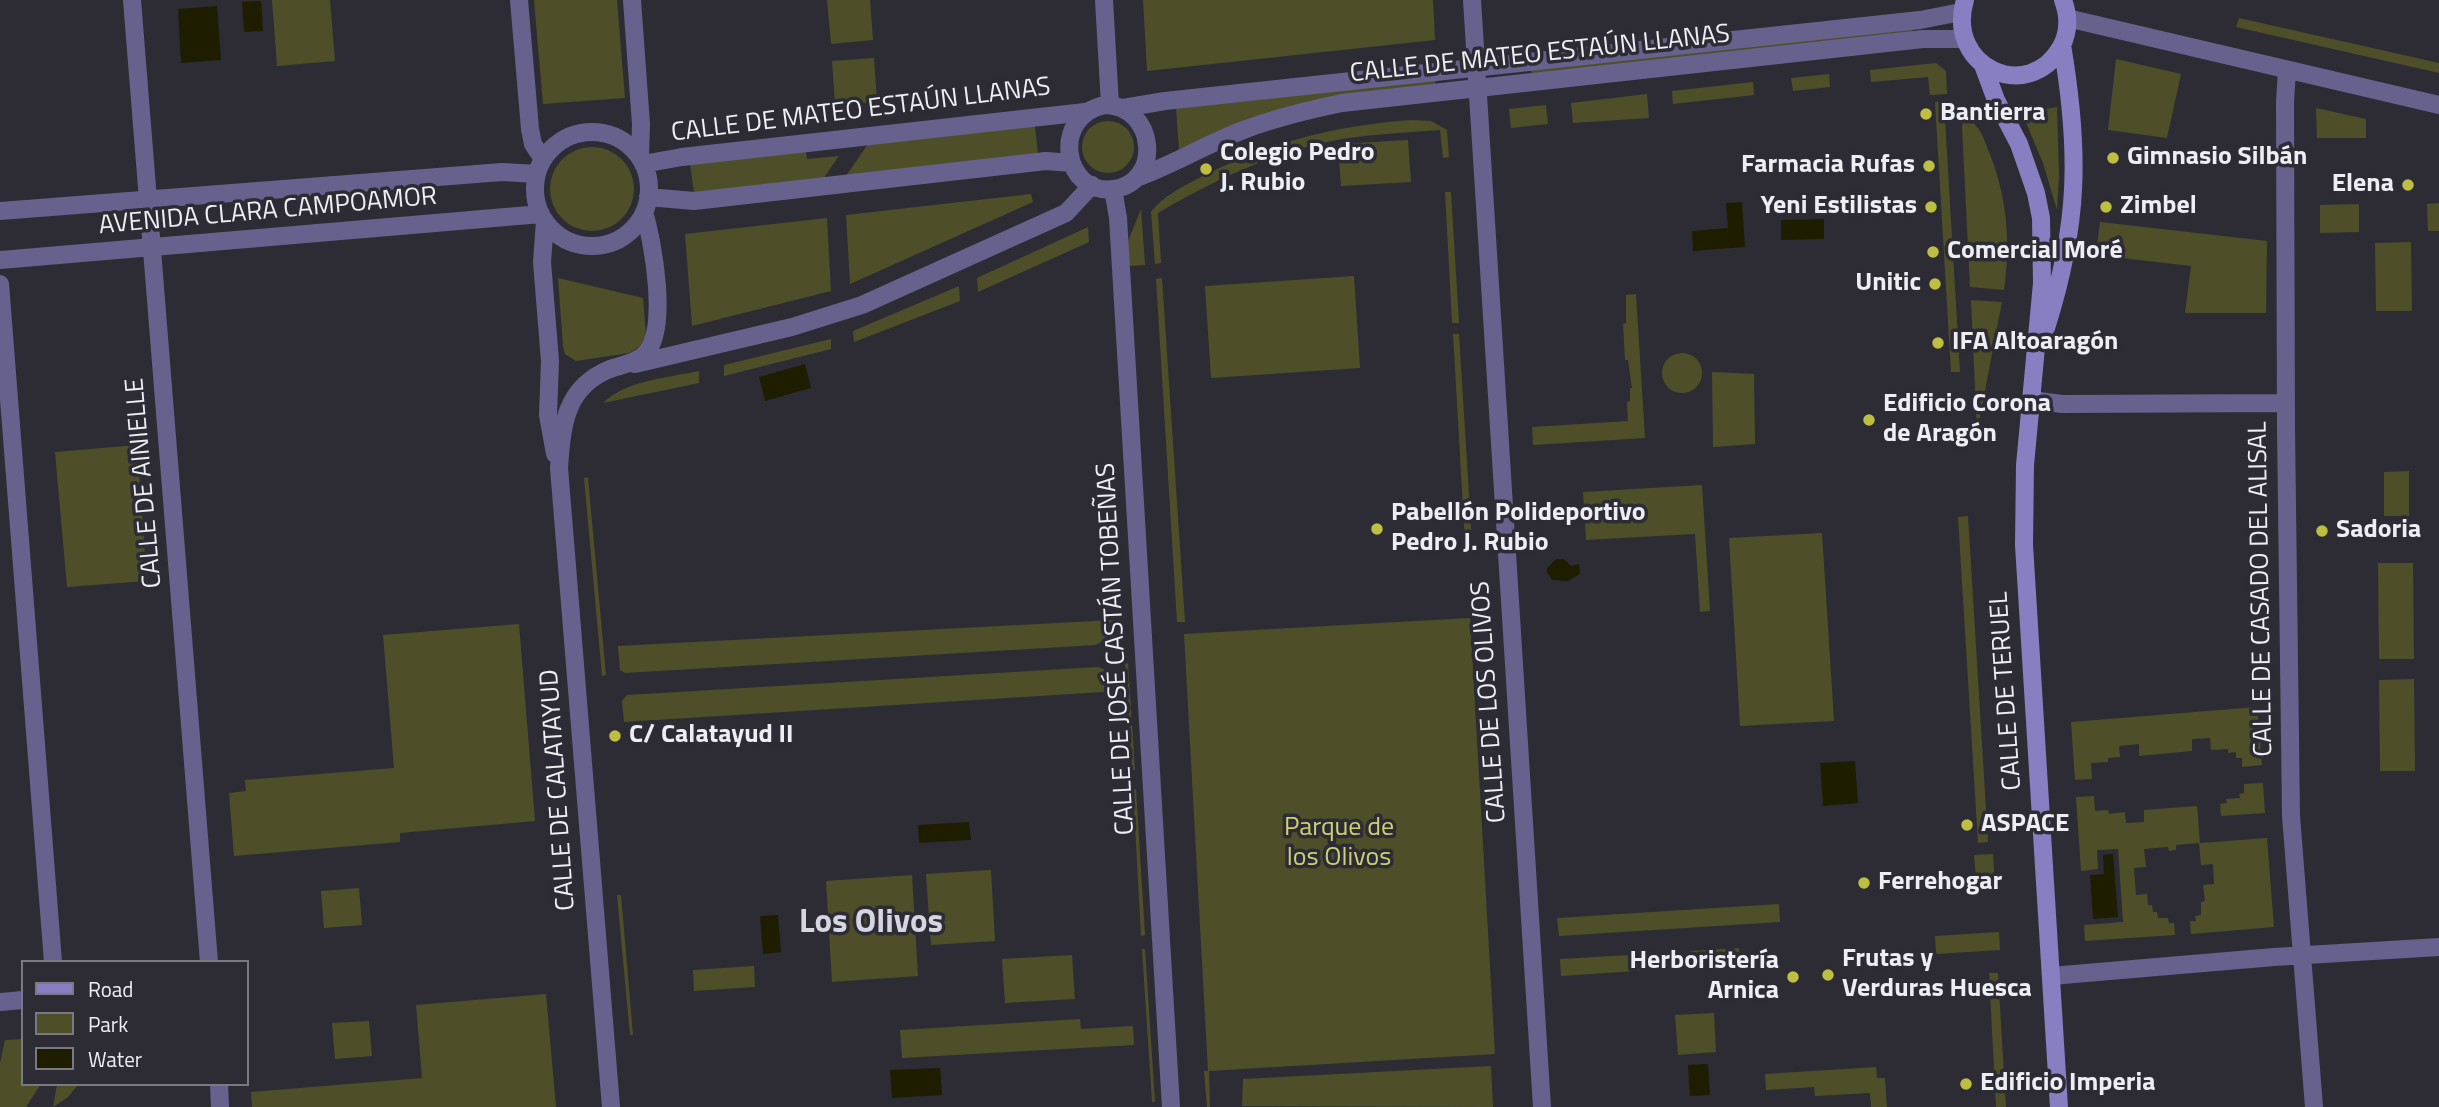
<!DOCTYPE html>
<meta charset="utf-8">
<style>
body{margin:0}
#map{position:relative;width:2439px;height:1107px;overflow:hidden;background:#2d2c35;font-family:"Titillium Web",sans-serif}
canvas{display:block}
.legend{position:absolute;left:21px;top:960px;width:228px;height:126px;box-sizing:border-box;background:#2d2c35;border:2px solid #7a7981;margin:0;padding:9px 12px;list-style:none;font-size:21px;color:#ededf3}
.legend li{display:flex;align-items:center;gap:14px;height:35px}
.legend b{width:35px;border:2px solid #7a7981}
</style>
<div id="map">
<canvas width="2439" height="1107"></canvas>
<ul class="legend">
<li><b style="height:9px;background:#877fc2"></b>Road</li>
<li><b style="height:19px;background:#4e4f29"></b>Park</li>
<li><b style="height:19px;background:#1e1d00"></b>Water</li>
</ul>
</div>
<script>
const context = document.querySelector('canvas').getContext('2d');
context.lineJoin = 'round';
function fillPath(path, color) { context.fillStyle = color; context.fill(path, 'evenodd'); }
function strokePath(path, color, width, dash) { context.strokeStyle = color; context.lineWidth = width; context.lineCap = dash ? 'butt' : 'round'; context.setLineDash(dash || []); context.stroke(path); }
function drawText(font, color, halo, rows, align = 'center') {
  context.font = font + ' "Titillium Web",sans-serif'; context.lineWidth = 7; context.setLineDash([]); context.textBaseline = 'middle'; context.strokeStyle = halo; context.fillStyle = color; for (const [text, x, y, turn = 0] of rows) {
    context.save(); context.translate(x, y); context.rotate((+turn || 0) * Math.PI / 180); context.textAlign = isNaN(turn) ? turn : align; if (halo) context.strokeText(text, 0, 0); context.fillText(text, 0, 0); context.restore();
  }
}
fillPath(new Path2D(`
 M272,0h58l5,61 -58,5z
 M534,0h83l8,98 -82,6z
 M827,0h43l3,40 -42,4z
 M1143,0h290l2,40 -288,31z
 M2239,18l200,45v10l-203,-46z
 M1912,27l1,7 -381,42 -1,-7z
 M874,58l3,44 -42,3 -3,-44z
 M2116,59l65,15 -14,64 -59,-8z
 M1936,63l10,8 1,23 -17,1 -2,-18 -57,5 -1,-12z
 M1829,74l1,13 -37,4 -2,-13z
 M1435,79l1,7 -257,65 -3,-44z
 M1753,82l1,13 -81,9 -1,-13z
 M1647,94l2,24 -76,5 -2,-20z
 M1935,102h9l16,270h-9z
 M1546,105l2,19 -37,4 -2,-19z
 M2057,107l2,70 -2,33 -14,-47 -21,-50z
 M2316,108l50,11v19h-49z
 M1412,120l19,1 16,9 2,27 -6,1 -3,-28c-37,3 -77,4 -113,12 -60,13 -116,40 -169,71l3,50 -6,1 -4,-52c12,-16 31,-25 48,-34 68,-35 138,-53 213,-58z
 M1969,120c10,6 14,16 18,27 20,47 24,93 17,143l-34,-3 -8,-160 1,-4z
 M1082 147a26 26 0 1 1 52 0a26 26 0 1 1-52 0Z
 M1035,126l3,29 -192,21 22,-32z
 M1408,140l3,42 -70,4 -3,-42z
 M550 189a42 42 0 1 1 84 0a42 42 0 1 1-84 0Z
 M806,151l1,8 32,-3 -16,23 -129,14 -4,-29z
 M1445,192h6l8,131h-7z
 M1031,194l2,8 -183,82 -4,-69z
 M2439,203v28h-11l-1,-27z
 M2359,204v28l-39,1v-28z
 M1141,209l4,56 -18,1 1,-25z
 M827,218l4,73 -139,35 -7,-92z
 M2100,222l167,19 -1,72h-81l6,-47 -95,-11z
 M1088,227l1,15 -111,50 -1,-14z
 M2411,242l1,69h-36l-1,-68z
 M1354,276l6,92 -149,10 -6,-92z
 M558,278l85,20 3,38 -7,11 -10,6 -53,8 -11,-7 -2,-8z
 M1162,278l23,344h-8l-21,-343z
 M959,286l1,15 -106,41 -1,-11z
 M1636,294l9,144 -112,7 -1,-18 96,-6 -1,-19 3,-1v-13h2l-4,-28h-3l-2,-36 3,-1v-28z
 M1971,300l31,2 -25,130z
 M1453,334h6l13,209h-7z
 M831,339v10l-107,27v-11z
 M1662 373a20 20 0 1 1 40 0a20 20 0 1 1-40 0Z
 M699,371v12l-96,20c24,-23 64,-25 96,-32z
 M1712,372l42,2 1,70 -42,3z
 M137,445l10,136 -80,6 -12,-135z
 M2409,471v45h-25v-44z
 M588,477l18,198 -4,1 -18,-198z
 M1702,485l8,126 -10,1 -5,-78 -109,6 -3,-48z
 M1968,516l20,326 -10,1 -20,-326z
 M1822,533l12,188 -94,5 -11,-188z
 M2378,563h35l1,96h-35z
 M1470,618l25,436 -286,17 1,36h-3l-3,-36h4l-24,-437z
 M1114,620l-4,16 -14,9 -471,28 -5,-3 -2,-24z
 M519,624l16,197 -135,12v9l-166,14 -5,-63 17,-2 -1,-11 149,-12 -11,-133z
 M1128,663l7,107h-3l-7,-106z
 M1098,667l15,6 6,18 -495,31 -2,-21 5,-6z
 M2414,679l1,92h-35l-1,-91z
 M2257,707l5,58 -20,2v-9h-6v-6l-8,1v-4l-17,1 -1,-12 -18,1v12l-53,5v-12l-20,2 1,11 -12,1v4l-17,1 1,16 -17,1 -4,-58z
 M2263,783l2,30 -44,3 -1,-12 7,-1 -1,-4 14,-1 -1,-4 5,-1v-9z
 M1133,789h3l9,146 -4,1z
 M2094,796l1,15 13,-1 1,4 16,-2 1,11 18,-1v-12l53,-4 3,37 67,-5 7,89 -83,7 -1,-13h6l-1,-5 6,-1v-13l4,-1 -2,-16 11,-1 -1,-20 -12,1 -2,-22 -23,2v5l-7,1 -1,-4 -24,2 2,18 -12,1 2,27 11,-1 1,11h4l1,7h4l1,6h10l1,5h5l1,12 -90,6 -1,-16 39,-3 -5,-73 -21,1 1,19 -17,2 -5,-74z
 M1993,854l2,34 -18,2 -3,-35z
 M991,870l4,71 -64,4 -5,-71z
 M912,875l6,101 -86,6 -6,-101z
 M359,888l3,37 -38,3 -3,-37z
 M617,895h4l12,140h-3z
 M1779,904l1,18 -221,14 -2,-18z
 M1999,932l1,18 -64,4 -1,-18z
 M1739,948l1,17 -49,3 -1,-17z
 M1142,949h3l10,153h-3z
 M1682,952v16l-121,8 -1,-17z
 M1072,955l3,44 -70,4 -3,-44z
 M754,966l1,21 -61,4 -1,-21z
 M1989,973h9l8,134h-10z
 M546,994l10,113h-304l-1,-15 171,-14 -6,-73z
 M1714,1013l2,39 -38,3 -3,-40z
 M1080,1019l1,10 52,-3 1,19 -232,13 -2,-28z
 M369,1021l3,35 -37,3 -3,-36z
 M23,1039v45h16v3l-13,20h-26v-44l5,-23z
 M1491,1066l2,41 -251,-1 1,-27z
 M1876,1067l1,11h8l2,29h-16l-1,-14 -55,3 -1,-9 -48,3 -1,-16z
 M57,1084h22l-12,14 -14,9z`), '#4e4f29');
fillPath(new Path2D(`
 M261,1l2,30 -19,1 -2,-30z
 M217,6l4,54 -40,3 -3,-54z
 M1742,202l3,45 -52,4 -1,-20 36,-3 -2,-25z
 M1824,219v20l-43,1v-20z
 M805,364l6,24 -46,13 -6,-24z
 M1556,559h8l7,7 8,-2 1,10 -12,7 -16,-1 -5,-8v-4z
 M1855,761l3,42 -35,3 -3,-43z
 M969,822l2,18 -52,3 -1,-18z
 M2113,854l5,63 -25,2 -3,-44 14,-1 -1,-19z
 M778,915l3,37 -18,2 -3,-38z
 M1708,1064l2,31 -20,1 -2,-31z
 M940,1068l2,27 -50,3 -2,-28z`), '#1e1d00');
strokePath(new Path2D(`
 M132,0l77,962
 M519,0l11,129 3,15 10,15
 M632,0l9,124 -1,33
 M1104,0l6,105
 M1472,0l70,1107
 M2067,18l372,87
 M2287,70l-2,32 1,326 5,388 23,291
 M1105,105c51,1 58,77 9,84 -51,7 -64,-73 -9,-84z
 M1123,108l42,-7 755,-81 41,-8
 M535 189a57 57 0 1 1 114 0a57 57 0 1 1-114 0Z
 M643,164l39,-7 403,-45
 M1136,178c36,-13 69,-33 105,-47 33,-13 67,-21 101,-28l581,-64h41
 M1113,189l5,29 53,889
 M648,197l46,4 352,-40 26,2
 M0,211l502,-39 35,2
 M545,221l-3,41 8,99 -2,54 7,39
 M0,260l541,-46
 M0,284l53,678
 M635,364l157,-37 70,-22 204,-92 26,-28
 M2031,400l31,4 224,-1
 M2051,976l223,-19 165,-10
 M0,1002l23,-2
 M219,1084l1,23
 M611,1107l-52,-639c3,-43 6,-81 51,-99 11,-4 26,-6 35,-15 24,-24 8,-112 -1,-142`), '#67628d', 18);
strokePath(new Path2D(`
 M1965,0c-20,68 64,104 96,47 8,-15 8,-31 2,-47
 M1983,65l13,35 23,44 17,49 5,25 1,65 -17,182 -1,80 35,562
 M2046,328c33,-103 34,-177 16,-283`), '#877fc2', 18);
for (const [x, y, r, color] of [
 [1926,114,7,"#bebe42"],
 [2113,158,7,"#bebe42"],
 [1929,166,7,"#bebe42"],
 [1206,169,7,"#bebe42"],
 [2408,185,7,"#bebe42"],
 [1931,207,7,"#bebe42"],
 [2106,207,7,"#bebe42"],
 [1933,252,7,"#bebe42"],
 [1935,284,7,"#bebe42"],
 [1938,343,7,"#bebe42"],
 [1869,420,7,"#bebe42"],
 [1377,529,7,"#bebe42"],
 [2322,531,7,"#bebe42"],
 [615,736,7,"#bebe42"],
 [1967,825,7,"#bebe42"],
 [1864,883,7,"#bebe42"],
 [1828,975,7,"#bebe42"],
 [1793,977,7,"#bebe42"],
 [1966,1084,7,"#bebe42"]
]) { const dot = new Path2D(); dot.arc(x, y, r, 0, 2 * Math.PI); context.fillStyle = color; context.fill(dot); strokePath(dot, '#2d2c35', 2.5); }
drawText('26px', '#ededf3', '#2d2c35', [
 ["CALLE DE MATEO ESTAÚN LLANAS",1540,55,-6],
 ["CALLE DE MATEO ESTAÚN LLANAS",861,111,-7],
 ["AVENIDA CLARA CAMPOAMOR",268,212,-5],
 ["CALLE DE AINIELLE",145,483,-95],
 ["CALLE DE CASADO DEL ALISAL",2262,589,-91],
 ["CALLE DE JOSÉ CASTÁN TOBEÑAS",1117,649,-93],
 ["CALLE DE TERUEL",2007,691,-94],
 ["CALLE DE LOS OLIVOS",1490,702,-94],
 ["CALLE DE CALATAYUD",559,790,-94]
]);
drawText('bold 26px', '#ededf3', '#2d2c35', [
 ["Bantierra",1940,114],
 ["Colegio Pedro",1220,154],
 ["J. Rubio",1220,184],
 ["Gimnasio Silbán",2127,158],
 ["Farmacia Rufas",1915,166,"right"],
 ["Elena",2394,185,"right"],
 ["Yeni Estilistas",1917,207,"right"],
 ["Zimbel",2120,207],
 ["Comercial Moré",1947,252],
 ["Unitic",1921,284,"right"],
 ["IFA Altoaragón",1952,343],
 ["Edificio Corona",1883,405],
 ["de Aragón",1883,435],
 ["Pabellón Polideportivo",1391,514],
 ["Pedro J. Rubio",1391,544],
 ["Sadoria",2336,531],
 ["C/ Calatayud II",629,736],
 ["ASPACE",1981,825],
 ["Ferrehogar",1878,883],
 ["Frutas y",1842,960],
 ["Verduras Huesca",1842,990],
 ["Herboristería",1779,962,"right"],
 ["Arnica",1779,992,"right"],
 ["Edificio Imperia",1980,1084]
], 'left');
drawText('26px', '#ced072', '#2d2c35', [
 ["Parque de",1339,829],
 ["los Olivos",1339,859]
]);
drawText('bold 33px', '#d6d5e2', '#2d2c35', [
 ["Los Olivos",871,924]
]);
</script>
